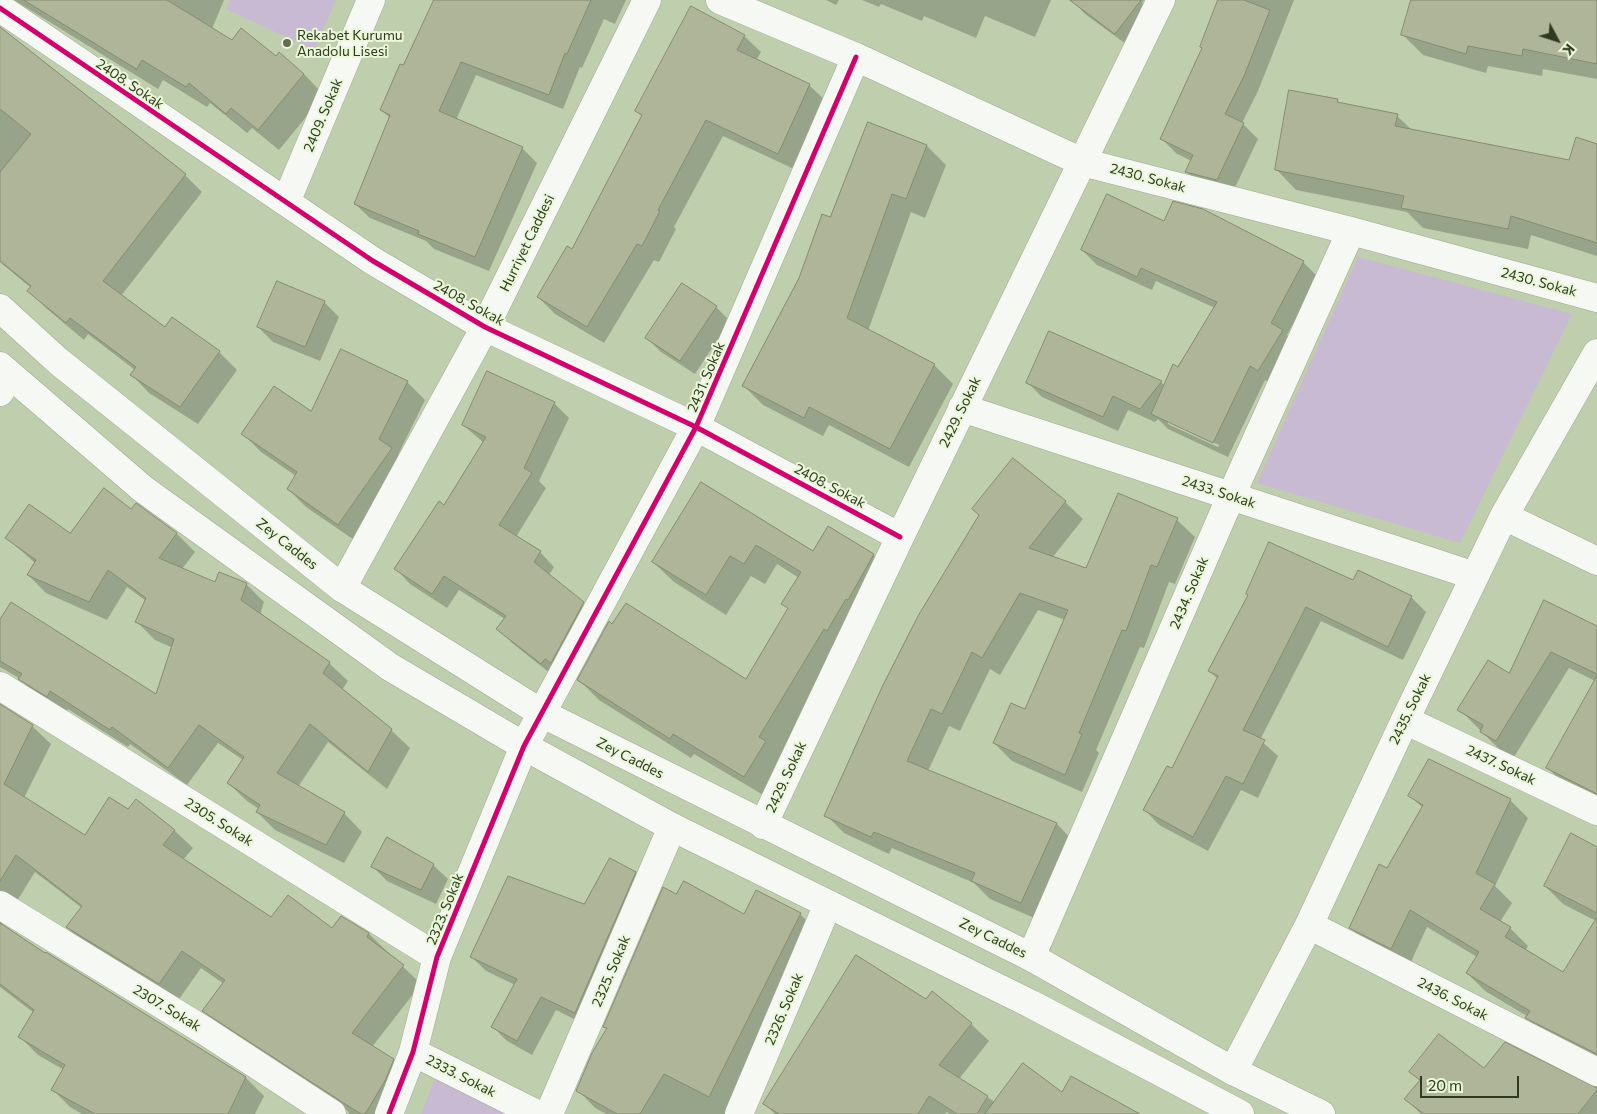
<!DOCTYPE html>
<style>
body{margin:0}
#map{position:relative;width:1597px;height:1114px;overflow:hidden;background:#bfceac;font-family:Commissioner,sans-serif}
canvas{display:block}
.north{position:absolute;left:1532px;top:15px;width:50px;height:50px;-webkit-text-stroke:4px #e9f8d8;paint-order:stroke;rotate:130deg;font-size:14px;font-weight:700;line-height:20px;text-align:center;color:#2f3a20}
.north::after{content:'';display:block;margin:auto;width:18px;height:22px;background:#2f3a20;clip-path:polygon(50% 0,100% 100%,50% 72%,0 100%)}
.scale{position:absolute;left:1420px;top:1076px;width:99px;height:22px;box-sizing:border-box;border:2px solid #2f3a20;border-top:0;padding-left:6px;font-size:15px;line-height:18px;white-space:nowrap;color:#2f3a20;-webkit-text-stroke:4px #e9f8d8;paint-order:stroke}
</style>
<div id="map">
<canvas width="1597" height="1114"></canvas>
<div class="north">K</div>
<div class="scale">20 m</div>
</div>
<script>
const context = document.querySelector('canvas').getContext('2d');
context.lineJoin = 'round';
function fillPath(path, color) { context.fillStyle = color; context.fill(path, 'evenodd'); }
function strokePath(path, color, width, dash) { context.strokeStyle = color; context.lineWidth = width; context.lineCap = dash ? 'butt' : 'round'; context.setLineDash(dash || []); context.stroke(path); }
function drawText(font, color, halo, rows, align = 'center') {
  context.font = font + ' Commissioner,sans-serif'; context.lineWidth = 4; context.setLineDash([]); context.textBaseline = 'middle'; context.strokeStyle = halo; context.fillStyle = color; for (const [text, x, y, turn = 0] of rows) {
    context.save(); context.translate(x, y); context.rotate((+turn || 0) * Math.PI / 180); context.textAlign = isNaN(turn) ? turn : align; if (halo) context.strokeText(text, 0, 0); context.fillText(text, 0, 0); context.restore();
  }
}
fillPath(new Path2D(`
 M230,0h106l-22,50 -88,-41z
 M1358,257l214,57 -112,229 -203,-60z
 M435,1079l72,35h-86z`), '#c8bad2');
fillPath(new Path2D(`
 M14,0h210l-12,29 20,12 44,17 28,16 20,21 -45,55 -27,-22 -5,5 -37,-30 -3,4 -44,-27 -5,9z
 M435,0h191l-11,24 -11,-5 -22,49 -2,-1 -17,42 -87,-34 -20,45 66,28 15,15 -48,108 -55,-22 -8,-8 -56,-23 -15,-14 35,-86 -9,-8z
 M826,0h13l-3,5z
 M862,0h189l-16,37 -50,-21 -9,22 -52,-22 -2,5 -41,-17 -2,3z
 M1072,0h72l-2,3 12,13 -24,31 -45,-33z
 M1219,0h75l-36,91 -16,32 16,16 -26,55 -31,-7 -14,-15 5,-11 -15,-7 -15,-15 41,-90z
 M1413,0h184v79l-54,-10 -1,7 -54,-10 -2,7 -63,-18 -20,-20z
 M0,29l185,146 17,17 -81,104 44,33 7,-11 47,34 18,18 -39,54 -49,-31 -17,-18 3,-5 -47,-36 -4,6 -38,-32 -17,-17 2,-3 -31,-26z
 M744,36l17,16 -5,9 53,24 17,16 -32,68 -71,-33 -49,91 2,2 -17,33 -5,-2 -50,83 -49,-29 -17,-17 34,-46 71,-134 -7,-6z
 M1337,100l4,4 56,12 15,14 158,31 27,-16v111l-66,-21 -3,14 -105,-21 -16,-16 -111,-22 -20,-21z
 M869,124l58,22 19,19 -21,53 -14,-6 -43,119 66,34 19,19 -44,83 -80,-42 -6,11 -60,-31 -19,-19 86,-167z
 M1165,222l138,40 15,15 -31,58 10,10 -24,40 -8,-5 -37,77 -60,-28 -10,-10 -3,3 -27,-12 -10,21 -76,-34 -15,-15h134l4,4 50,-78 -59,-27 -4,9 -55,-25 -15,-15zM1168,421l51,24 -1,2 -50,-23z
 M324,302l15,15 -19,44 -47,-19 -15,-15z
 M716,307l14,14 -35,53 -34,-22 -15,-15z
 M407,382l18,18 -27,55 11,12 -52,75 -51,-35 -18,-18 8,-13 -35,-24 -18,-18z
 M554,403l15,15 -30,63 7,7 -30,49 24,15 14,15 -5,8 49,42 -42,61 -44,-35 -14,-15 7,-9 -46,-29 -12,18 -37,-24 -14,-15 49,-62 39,-64 -21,-18z
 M702,483l112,69 59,3 20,20 -49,74 -64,107 6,6 -21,34 -71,-42 -3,4 -92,-58 -20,-20 167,1 43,-72 -6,-5 16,-26 -22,-14 -12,20 -14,-8 -25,39 -52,-33 -21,-20z
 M1119,495l58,25 18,17 -20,47 -6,-2 -25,66 -4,-1 -44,103 3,3 -17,39 -70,-31 -18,-18 31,-33 40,-90 -27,-10 -38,65 -10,-6 -30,62 -11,-5 -21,45 129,53 17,18 -35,78 -49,-21 -16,-16 -82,-35 -3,6 -45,-21 -18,-18 59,-129 180,-184 18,17 -31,39 34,12z
 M136,505l41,29 18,18 -13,17 34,15h30l18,18 -4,13 69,48 19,18 -6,9 49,40 19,18 -23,41 -59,-47 -30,45 46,26 18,19 -18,31 -69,-33 -18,-18 2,-3 -12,-8 -19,-18 15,-23 -25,-17 -31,42 -57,-41 -2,3 -60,-38 -2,5 -28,-17 -19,-19 -19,-11v-45l156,74 17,-48 -18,-8 -18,-18 9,-21 -19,-14 -20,33 -61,-27 -18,-18 7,-12 -28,-25 63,-4 61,-23z
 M1359,572l52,25 15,15 -23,48 -82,-39 -61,119 18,16 -20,42 -17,-8 -33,61 -49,-26 -14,-15 27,-40 46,-91 -9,-8 40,-76 105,-13z
 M1597,627v175l-32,-17 -17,-17 47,-87 -26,-13 -55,89 -15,-8 -40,-40 50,-35z
 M0,706l32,20 19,18 -27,54 61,38 44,-25 7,-10 39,30 18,17 -10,12 88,59 62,11 9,-12 27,16 52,50 -49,63 21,13 18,18 -17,36h-45l-1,-3 -126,-82 -18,-18 20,-27 -23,-16 -24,34 -92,-57 -18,-18 15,-19 -47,-36 -23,37 -7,6 -4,11 245,152 18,18 -9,18h-173l-12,-7 -18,-18 12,-19 -26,-15 -18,-18 14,-24 -34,-26z
 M1410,796l100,4 18,18 -33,68 17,17 -12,19 10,6 18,18 -3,5 38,22 33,-52 -33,-17 -18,-18 52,-38v214l-53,-27 -18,-18 1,-1 -42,-25 -18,-18 10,-16 -50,-30 -18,39 -41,-21 -18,-18 38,-57 35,-62z
 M386,838l47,27 15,14 -12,25 -49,-23 -14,-14z
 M635,873l15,14 -60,140 -34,-17 -24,45 -25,-14 -14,-14 22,-42 -29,-14 -15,-15 113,-50z
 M677,895l67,21 56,-2 17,17 -91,183h-120l-11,-6 -17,-18 30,-61 -3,-3z
 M932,993l39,31 18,17 -30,38 36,23 68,-8 67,20h-181l-2,-2 -2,2h-170l-10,-10 161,-104z
 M1484,1070l113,18v26h-176l-15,-15 14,-18 -9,-9z`), '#0003');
const building = new Path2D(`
 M24,0h143l65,40 9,-12 35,28 3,-4 25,22 -46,56 -27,-22 -5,6 -37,-31 -3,4 -44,-27 -5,9z
 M434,0h157l-24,54 -2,-1 -16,42 -88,-33 -22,49 84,36 -48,110 -57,-23 1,-3 -65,-27 36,-89 -10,-5 20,-46 3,1z
 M1070,0h71l-26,34z
 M1218,0h26l26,10 -26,66 -19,38 19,9 -27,57 -32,-8 8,-17 -33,-16 42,-91 -2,-1z
 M1411,0h186v64l-74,-15 -1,7 -54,-10 -2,8 -65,-19z
 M691,6l54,29 -8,15 73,34 -32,70 -72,-34 -48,90 2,1 -18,35 -5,-2 -50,83 -50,-30 30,-51 5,3 70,-134 -7,-4z
 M0,27l186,147 -83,107 62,46 7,-10 48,34 -40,56 -50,-32 6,-8 -66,-49 -4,5 -39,-32 4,-5 -31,-25v-89l31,-38 -31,-25z
 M1289,90l49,9 -1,3 61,12 -3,12 174,34 7,-23 21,7v99l-86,-27 -3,13 -107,-21 3,-12 -129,-26z
 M868,122l59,23 -21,54 -14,-5 -45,124 88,46 -45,85 -81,-42 -5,11 -62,-32 57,-108 23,-64 8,3z
 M1107,194l57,27 9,-20 30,8 101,52 -33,62 12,7 -25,41 -8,-5 -37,77 -62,-29 22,-50 5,3 39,-65 -76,-34 -4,9 -56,-27z
 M277,281l48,20 -20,46 -48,-20z
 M682,283l35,23 -37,55 -35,-23z
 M1049,331l113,50 -22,28 -27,-13 -10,21 -77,-34z
 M341,349l67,32 -29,58 13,9 -54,77 -51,-36 10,-17 -56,-38 33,-48 37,25z
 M487,371l68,31 -31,66 8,5 -33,52 42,26 -7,11 50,40 -33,61 -6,-4 -4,5 -45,-35 10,-13 -62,-40 -12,18 -38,-25 45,-68 5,4 42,-68 -24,-12z
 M1013,458l53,43 -37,47 57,20 32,-75 60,25 -21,49 -6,-2 -25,66 -4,-1 -43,103 3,1 -17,41 -72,-32 18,-40 14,6 43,-99 -48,-17 -38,65 -10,-6 -30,62 -11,-5 -24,52 150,62 -36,80 -50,-22 4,-8 -101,-41 -3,5 -47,-21 59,-131 35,-69 61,-101 -7,-6z
 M701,482l112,69 15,-25 46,28 -26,46 -2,-1 -19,32 -3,-2 -65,108 7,4 -22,36 -71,-43 -3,5 -93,-59 32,-59 3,3 14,-21 120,76 42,-71 -7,-4 20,-32 -45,-27 -12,19 -14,-8 -24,39 -54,-33z
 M104,488l27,21 5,-6 41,30 -18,25 56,24 4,-10 28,11 -6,17 89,62 -7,11 69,56 -24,43 -58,-48 -33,49 68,39 -19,33 -70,-33 4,-7 -33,-22 17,-26 -45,-32 -31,43 -56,-41 -2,3 -60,-39 -3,6 -29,-18 4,-5 -22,-13v-42l11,-17 145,92 18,-55 -39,-17 11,-24 -38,-28 -19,32 -62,-27 9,-15 -31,-22 24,-34 41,29z
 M1269,542l84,38 5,-10 54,26 -24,51 -82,-40 -63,123 22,10 -22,44 -17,-8 -33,61 -50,-27 24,-44 5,2 46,-92 -10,-5 40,-76 -2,-1z
 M1544,600l53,26v48l-46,-22 -55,89 -16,-9 3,-7 -26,-15 31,-50 21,13z
 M1597,676v118l-51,-26z
 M0,704l33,21 -29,59 81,51 24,-38 19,12 8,-10 39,31 -12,15 108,72 17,-22 44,33 9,-12 28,17 -2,4 37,28 -52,68 42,26 -9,22 -20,33h-4l-19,-12 -140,-91 23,-31 -43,-29 -23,33 -93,-57 16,-21 -66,-51 -16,26z
 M1429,759l82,40 -35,74 19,11 -15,25 31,18 -6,10 58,35 34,-55v137l-72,-36 5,-7 -64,-38 13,-21 -69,-42 -19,39 -42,-21 30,-64 8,4 36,-63 -15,-9z
 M1571,833l26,14v66l-53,-27z
 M387,837l47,27 -13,26 -50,-23z
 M610,858l26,14 -61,141 -34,-16 -24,44 -26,-14 26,-48 -47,-22 38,-81 76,28z
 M684,881l60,33 12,-24 45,23 -92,184 -45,-23 -24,40h-23l-41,-23 16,-38 15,-25 -4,-1 60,-140 13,7z
 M0,923l45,30 1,-1 200,125 -18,37h-133l-44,-24 14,-25 -47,-28 16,-27 -34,-26z
 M856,955l70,44 6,-8 40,32 -33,42 49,31 -11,18h-20l-28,-18 -11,18h-139l-16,-10z
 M1439,1034l45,34 21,-26 92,46v2l-19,24h-154l-20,-15 16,-19 -11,-8z
 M1023,1063l39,29 9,-16 69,38h-155z`);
fillPath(building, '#aeb598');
strokePath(building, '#858b6f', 1);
const minor = new Path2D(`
 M720,0l136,57 226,105 269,69 246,67
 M0,8l373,253 112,66 211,100 204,110
 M286,202l85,-202
 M0,392l9,-17
 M962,408l513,168
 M1504,516l93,45
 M342,588l143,-261 162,-327
 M0,686l437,271
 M1405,720l192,91
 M763,825l137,-288 261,-537
 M0,905l205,126 127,83
 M1309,925l288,147
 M1031,957l200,-461 120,-265
 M413,1052l124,62
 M1233,1071l76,-146 96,-205 99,-204 93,-163
 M389,1114l24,-62 24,-95 87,-211 172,-319 160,-370
 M549,1114l123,-287
 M739,1114l89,-210`);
const major = new Path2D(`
 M0,308l58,53 284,227 201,126 488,243 202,114 88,43
 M0,366l143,123 247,178 134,79 148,81 359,177 209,110`);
strokePath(minor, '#9eab8f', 29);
strokePath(major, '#9eab8f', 29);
strokePath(minor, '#f5f8f3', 28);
strokePath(major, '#f5f8f3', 28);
strokePath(new Path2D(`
 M0,8l373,253 112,66 211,100 204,110
 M389,1114l24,-62 24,-95 87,-211 172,-319 160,-370`), '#d6006c', 5);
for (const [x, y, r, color] of [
 [287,43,5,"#616e51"]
]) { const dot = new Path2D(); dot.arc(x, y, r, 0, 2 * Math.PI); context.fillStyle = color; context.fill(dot); strokePath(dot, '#e9f8d8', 2); }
drawText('14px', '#2f3a20', '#e9f8d8', [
 ["Rekabet Kurumu",297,35],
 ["Anadolu Lisesi",297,51]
], 'left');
drawText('14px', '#2f3a20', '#e9f8d8', [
 ["2408. Sokak",130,84,34],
 ["2409. Sokak",323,115,-67],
 ["2430. Sokak",1148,178,15],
 ["Hurriyet Caddesi",527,243,-64],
 ["2430. Sokak",1539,282,15],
 ["2408. Sokak",469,303,29],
 ["2431. Sokak",706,377,-67],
 ["2429. Sokak",960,412,-64],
 ["2408. Sokak",830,486,28],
 ["2433. Sokak",1219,492,18],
 ["Zey Caddes",287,544,38],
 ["2434. Sokak",1189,593,-67],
 ["2435. Sokak",1410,709,-64],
 ["Zey Caddes",630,758,27],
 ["2437. Sokak",1501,765,25],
 ["2429. Sokak",786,777,-65],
 ["2305. Sokak",219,822,32],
 ["2323. Sokak",445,909,-68],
 ["Zey Caddes",993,938,26],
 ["2325. Sokak",611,971,-67],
 ["2436. Sokak",1453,999,27],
 ["2307. Sokak",167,1008,31],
 ["2326. Sokak",784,1009,-67],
 ["2333. Sokak",461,1076,27]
]);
</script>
